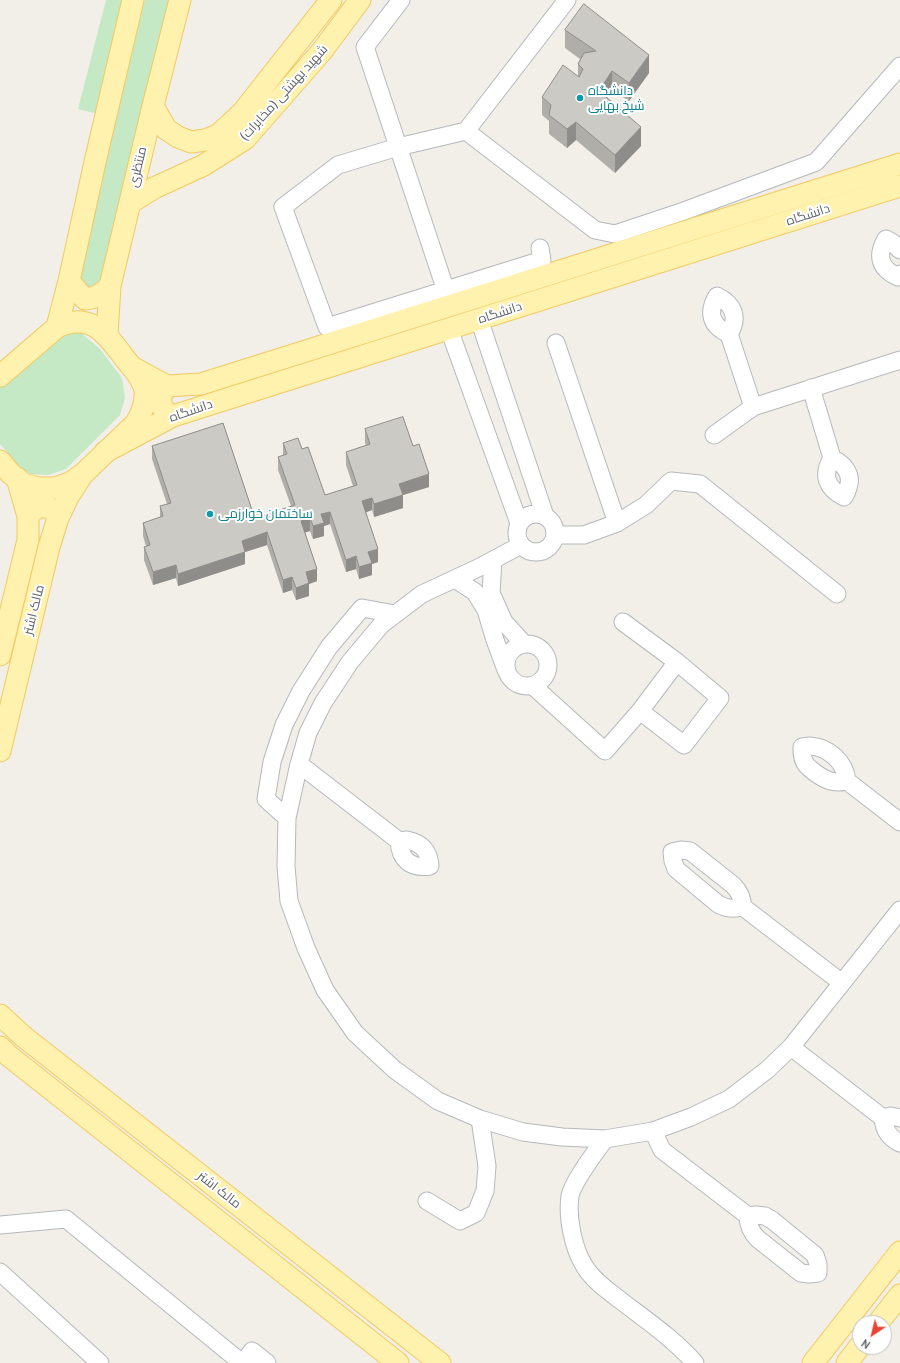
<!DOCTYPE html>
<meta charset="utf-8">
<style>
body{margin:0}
#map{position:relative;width:900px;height:1363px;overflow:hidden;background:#f1efe8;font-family:Cabin,sans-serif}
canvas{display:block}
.north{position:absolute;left:852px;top:1315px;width:40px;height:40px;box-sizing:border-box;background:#fff;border:1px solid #bfc1c3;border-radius:50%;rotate:215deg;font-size:11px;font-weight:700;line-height:16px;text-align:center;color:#5f6368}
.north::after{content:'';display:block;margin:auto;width:14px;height:18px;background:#ea4335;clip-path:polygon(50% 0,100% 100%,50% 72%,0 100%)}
</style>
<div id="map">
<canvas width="900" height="1363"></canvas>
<div class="north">N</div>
</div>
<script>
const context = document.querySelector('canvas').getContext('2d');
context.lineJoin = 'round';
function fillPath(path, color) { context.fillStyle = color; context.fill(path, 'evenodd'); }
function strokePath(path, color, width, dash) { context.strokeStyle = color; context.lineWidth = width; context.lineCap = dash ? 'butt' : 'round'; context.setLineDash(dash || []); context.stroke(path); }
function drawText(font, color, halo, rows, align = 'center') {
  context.font = font + ' Cabin,Cairo,sans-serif'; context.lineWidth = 4; context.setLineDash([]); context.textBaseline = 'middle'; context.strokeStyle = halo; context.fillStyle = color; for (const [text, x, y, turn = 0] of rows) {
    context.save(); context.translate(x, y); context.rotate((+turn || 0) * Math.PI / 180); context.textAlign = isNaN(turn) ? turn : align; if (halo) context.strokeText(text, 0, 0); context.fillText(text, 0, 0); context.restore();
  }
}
fillPath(new Path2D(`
 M106,0h19l-27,114 -20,-5z
 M145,0h31l-69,284 -20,11 -12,-17z
 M80,332l20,17 22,29 3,20 -5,17 -54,54 -18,6 -18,-1 -11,-8 -19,-22v-60l63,-51z`), '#c5e8c5');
const minor = new Path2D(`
 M401,0l-36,47 84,253
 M466,131l101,-131
 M540,248l2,12 -215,67 -44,-120 55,-42 60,-18 68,-16 129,99 20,4 69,-23 132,-49 84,-96
 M900,250l-7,-7 -7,-4c-10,17 -6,30 12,38l2,-3
 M717,296c17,8 22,22 12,38 -18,-8 -22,-21 -12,-38z
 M479,319l66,197
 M449,329l70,194
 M729,334l24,73
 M556,343l61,180
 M811,388l21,70
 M714,435l39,-28 147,-47
 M832,458c18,9 22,22 12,39 -18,-9 -22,-22 -12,-39z
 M517 533a19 19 0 1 1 38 0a19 19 0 1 1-38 0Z
 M555,535h29l33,-12 29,-18 25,-24 29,3 137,110
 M521,545l-41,22 -58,27 -41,31 -31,37 -27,41 -15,30 -9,31 -12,54 -1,48 3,35 17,47 19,42 30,43 40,37 43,31 42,18 43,13 39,5 43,2 48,-8 38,-14 38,-18 38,-29 24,-23 109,-137
 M493,560l-2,33 13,29 20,22
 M455,579l20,13 11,18 9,30 11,30
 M506 665a21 21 0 1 1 42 0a21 21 0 1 1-42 0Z
 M533,686l72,65 35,-40 44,34 36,-47 -43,-36 -54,-40
 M640,711l37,-49
 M810,746c19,1 35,16 37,35 -14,3 -22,-1 -33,-9 -3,-3 -7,-5 -9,-9 -3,-5 -3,-10 -3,-16z
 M299,764l100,77
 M847,781l53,41
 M287,818l-21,-19 6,-37 12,-37 17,-34 28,-44 33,-39 33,6
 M407,840c15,3 22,11 23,26 -19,3 -30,-6 -31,-25z
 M681,850l9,1 43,34c7,7 9,13 10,22 -10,2 -16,2 -25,-3l-42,-35 -3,-8 -1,-9z
 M743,907l99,76
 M791,1047l92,71
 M900,1118l-9,-2 -8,2c1,12 6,20 17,25
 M653,1131l9,19 86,66
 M605,1139c-10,14 -32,42 -35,57 -3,21 3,53 15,71 8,13 23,24 35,33 26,20 54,39 75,63
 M427,1201l33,20 16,-8 9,-22 2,-25 -7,-47
 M756,1215l9,1 7,4 43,35 3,9v9l-9,1 -8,-1 -43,-34c-7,-7 -10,-13 -10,-23z
 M0,1225l66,-6 176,144
 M0,1272l100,91
 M243,1363l9,-12 15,12`);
const major = new Path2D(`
 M153,106l13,23 12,8 13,5 14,-2 13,-5 24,-22 89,-113
 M130,203l24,-15 50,-23 41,-26 77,-88 38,-51
 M69,281l11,13 5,5c11,-1 18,-5 25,-13
 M57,327l12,-46 26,-119 38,-162
 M107,335l3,-49 43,-180 27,-106
 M132,367l35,19 34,-2 699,-220
 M0,376l57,-49c35,-16 50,8 69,33 7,9 17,18 19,31 1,12 -3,22 -9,32l-53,51 -13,9 -15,5h-16l-15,-4 -13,-10 -11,-13
 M167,386c-10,11 -8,24 6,30
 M105,452l68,-36 727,-230
 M28,516l8,-8c10,-3 18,0 22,10
 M0,655l28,-115v-24l-11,-38
 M0,751l49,-204 9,-29 10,-21 14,-22
 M0,1015l24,22 416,326
 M0,1047l9,9 389,307
 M878,1323l22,-28
 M813,1363l87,-111
 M847,1363l13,-17`);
strokePath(minor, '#b5b8bc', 19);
strokePath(major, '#f2c960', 23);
strokePath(minor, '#fff', 17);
strokePath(major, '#fff2af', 21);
fillPath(new Path2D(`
 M565,30l84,43 -20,28 -17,-11 -5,8 34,48 -26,27 -39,-33 -9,8 -18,-14v-13l-7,-6v-18l36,-21v-12l2,-5 -15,-11z
 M365,429l48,17 16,41 -26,8v13l-29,9 -2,-7 -6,2 12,50 -6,2v11l-13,4 -3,-10 -10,3 -16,-48 -6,2v10l-11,3 -3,-8 -5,1 12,49 -8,3v12l-13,4 -4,-10 -9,3 -16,-48 -22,7v12l-67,22 -2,-8 -23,7 -9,-25v-13l2,-1 -3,-10v-13l17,-5v-12l7,-2 -15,-45v-13l101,67 9,3 29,-10 -13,-36v-13l5,-2v-12l19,6 23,46 28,-9 -7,-21v-13l20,-6 -1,-4z`), '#afaea9');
fillPath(new Path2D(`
 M649,55v18l-20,28v-18z
 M612,71v19l-13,20v-19z
 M576,122v18l-9,8v-19z
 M641,127v19l-26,27v-18z
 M429,474v13l-26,8v13l-29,9v-13l25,-20z
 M372,498v12l-10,4v-13z
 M330,512v12l-6,2v10l-11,3v-13l8,-12z
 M310,518v13l-9,3v-13z
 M267,532v13l-22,7v12l-67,22v-12l64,-33z
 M378,549v13l-6,2v11l-13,4v-12l9,-15z
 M356,556v13l-10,3v-12z
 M176,565v13l-23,7v-13z
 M317,569v12l-8,3v12l-13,4v-12l10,-16z
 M292,577v13l-9,3v-13z`), '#8f8d8a');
const building = new Path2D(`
 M584,4l65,51 -20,28 -17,-12 -13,20 42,36 -26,28 -39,-33 -9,7 -18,-14 2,-10 -9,-8 21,-32 16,12 4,-8 -5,-5 6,-11 12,-2 -31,-21z
 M403,417l10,29 6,-2 10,30 -30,10 4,11 -29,9 -2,-6 -10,3 16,48 -10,3 4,11 -13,4 -3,-11 -10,4 -16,-48 -9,2 3,9 -11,3 -3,-8 -9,3 16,48 -11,3 3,11 -13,5 -4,-11 -9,3 -16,-48 -25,9 3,11 -67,22 -2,-9 -23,7 -9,-25 6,-2 -7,-22 20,-7 -3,-10 11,-3 -19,-57 71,-23 30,90 7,-3 2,6 33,-11 -17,-48 9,-3 -4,-11 15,-5 4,11 6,-2 17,48 32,-10 -11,-33 24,-8 -5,-15z`);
fillPath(building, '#cccac5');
strokePath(building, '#8f8d8a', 1);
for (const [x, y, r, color] of [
 [580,98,4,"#0f9aa8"],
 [210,514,4,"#0f9aa8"]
]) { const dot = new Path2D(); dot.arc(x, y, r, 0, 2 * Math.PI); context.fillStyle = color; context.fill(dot); strokePath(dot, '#fff', 1.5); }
drawText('13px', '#0d838f', '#fff', [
 ["دانشگاه",588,91],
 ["شیخ بهایی",588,106],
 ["ساختمان خوارزمی",218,514]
], 'left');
drawText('13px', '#5f6368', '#fff', [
 ["شهید بهشتی (مخابرات)",284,93,-48],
 ["منتظری",138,167,-77],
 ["دانشگاه",808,215,-18],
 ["دانشگاه",500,313,-18],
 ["دانشگاه",191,411,-19],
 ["مالک اشتر",34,610,-76],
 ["مالک اشتر",219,1190,38]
]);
</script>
